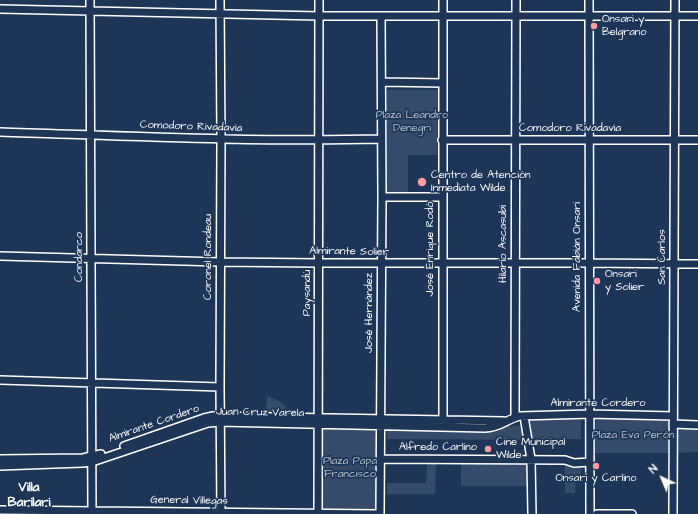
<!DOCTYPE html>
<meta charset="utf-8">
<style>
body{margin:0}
#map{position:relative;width:698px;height:514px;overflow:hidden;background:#1d3557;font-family:"Architects Daughter",sans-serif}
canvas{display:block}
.north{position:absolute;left:642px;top:458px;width:40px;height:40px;-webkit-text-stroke:3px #1d3557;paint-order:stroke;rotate:316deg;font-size:11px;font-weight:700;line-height:16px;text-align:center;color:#fff}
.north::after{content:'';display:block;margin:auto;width:14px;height:18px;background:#fff;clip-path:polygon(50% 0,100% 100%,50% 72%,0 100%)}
</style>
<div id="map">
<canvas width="698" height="514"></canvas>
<div class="north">N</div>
</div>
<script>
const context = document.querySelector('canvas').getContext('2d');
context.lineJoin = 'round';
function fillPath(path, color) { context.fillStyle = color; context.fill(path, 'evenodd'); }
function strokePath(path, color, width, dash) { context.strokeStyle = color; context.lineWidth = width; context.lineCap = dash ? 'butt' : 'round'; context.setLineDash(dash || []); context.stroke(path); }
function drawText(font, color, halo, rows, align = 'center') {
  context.font = font + ' "Architects Daughter",sans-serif'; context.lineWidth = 3.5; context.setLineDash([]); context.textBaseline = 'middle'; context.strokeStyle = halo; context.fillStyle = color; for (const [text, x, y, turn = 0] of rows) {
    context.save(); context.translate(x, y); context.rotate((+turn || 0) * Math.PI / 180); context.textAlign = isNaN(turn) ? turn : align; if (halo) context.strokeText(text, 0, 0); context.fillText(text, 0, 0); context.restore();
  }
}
fillPath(new Path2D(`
 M387,90h51l-1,65h-29v39h-22z
 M267,396l12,5 11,10 21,1 -1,3 -2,1 -42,-3z
 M527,419h54v20h-51z
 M596,419h74l-1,34h-74z
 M507,426h15l2,14 -137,-1v-8l111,-1z
 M325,427l53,1v79l-4,3 -49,-1 -3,-2v-77z
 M678,428l20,2v22l-21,1v-22z
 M461,459h66v27h-66z
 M565,460l16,3v18h-5l-1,12h-10z
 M427,463h9l-1,31h-48v-11h39z`), '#364b69');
const minor = new Path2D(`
 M90,0l2,514
 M220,0l1,139 -1,248 1,127
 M589,0l1,514
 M0,9l319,7h379
 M382,82l61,1
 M0,132c127,4 254,10 381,7
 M442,140h256
 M382,197h60
 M0,256l220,6 99,1h270l109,1
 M0,380l220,7
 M524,416l7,43 1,55
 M515,417l1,-417
 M673,424l25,1
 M443,425v-425
 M124,446l80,-28 9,-2 291,5
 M0,459l83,-1 18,-4
 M381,459l184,1 9,3 16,-1
 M0,466l82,-3 10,-1 116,-39 12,-1 265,6c15,0 22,-9 35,-12l70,-2 83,2
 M0,510l377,4
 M318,514l1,-514
 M380,514l2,-317 -1,-181
 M597,514h35
 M673,514l2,-514`);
strokePath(minor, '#fff', 10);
strokePath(minor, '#1d3557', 7);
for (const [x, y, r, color] of [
 [594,26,4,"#ff9aa2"],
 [422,182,5,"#ff9aa2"],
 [597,281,4,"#ff9aa2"],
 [488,449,4,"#ff9aa2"],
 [596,466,4,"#ff9aa2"]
]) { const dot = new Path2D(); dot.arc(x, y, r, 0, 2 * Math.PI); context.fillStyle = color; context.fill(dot); strokePath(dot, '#1d3557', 1.5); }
drawText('11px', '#fff', '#1d3557', [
 ["Onsari y",602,20],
 ["Belgrano",602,33],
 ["Centro de Atención",431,176],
 ["Inmediata Wilde",431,189],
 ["Onsari",605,275],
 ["y Solier",605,288],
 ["Cine Municipal",496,443],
 ["Wilde",496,456],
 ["Onsari y Carlino",596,479,"center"]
], 'left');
drawText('11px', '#b9c0ca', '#1d3557', [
 ["Plaza Leandro",412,116],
 ["Denegri",412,129],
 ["Plaza Eva Perón",633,436],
 ["Plaza Papa",350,462],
 ["Francisco",350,475]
]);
drawText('11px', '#fff', '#1d3557', [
 ["Comodoro Rivadavia",191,127,2],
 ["Comodoro Rivadavia",570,129],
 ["Hilario Ascasubi",504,244,-90],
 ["José Enrique Rodó",431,249,-90],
 ["Almirante Solier",349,252,1],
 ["Condarco",80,257,-90],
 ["Coronel Rondeau",209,257,-90],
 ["Avenida Fabián Onsari",578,257,-90],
 ["San Carlos",663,257,-90],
 ["Paysandú",308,293,-90],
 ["José Hernández",370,313,-90],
 ["Almirante Cordero",598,404],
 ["Juan Cruz Varela",260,413,1],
 ["Almirante Cordero",154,424,-19],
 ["Alfredo Carlino",438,448],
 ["General Villegas",189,501,1]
]);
drawText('bold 13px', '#fff', '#1d3557', [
 ["Villa",29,488],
 ["Barilari",29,503]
]);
</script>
